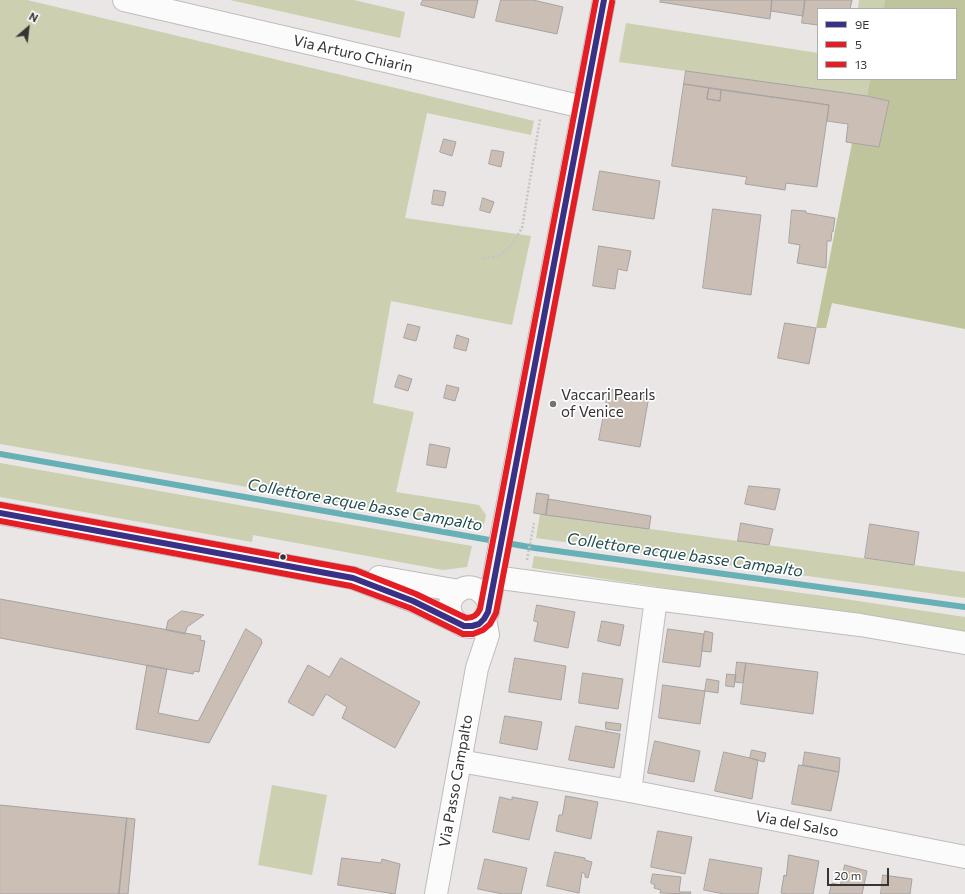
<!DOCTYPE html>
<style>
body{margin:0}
#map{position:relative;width:965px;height:894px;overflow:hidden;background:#e9e6e5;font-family:Commissioner,sans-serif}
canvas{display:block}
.legend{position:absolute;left:817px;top:8px;width:140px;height:72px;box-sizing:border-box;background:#fff;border:1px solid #afaeae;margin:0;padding:5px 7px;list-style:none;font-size:12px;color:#373434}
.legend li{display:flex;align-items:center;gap:8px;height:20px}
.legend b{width:20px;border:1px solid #afaeae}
.north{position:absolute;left:8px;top:8px;width:40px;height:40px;-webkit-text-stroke:3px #fff;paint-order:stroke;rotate:28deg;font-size:11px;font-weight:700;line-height:16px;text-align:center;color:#373434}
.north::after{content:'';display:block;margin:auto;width:14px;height:18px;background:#373434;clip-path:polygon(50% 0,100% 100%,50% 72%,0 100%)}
.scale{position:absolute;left:827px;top:868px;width:62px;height:18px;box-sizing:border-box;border:2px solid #373434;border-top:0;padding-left:5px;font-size:12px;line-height:14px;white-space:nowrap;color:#373434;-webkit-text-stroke:3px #fff;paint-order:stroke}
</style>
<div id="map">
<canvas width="965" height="894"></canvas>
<ul class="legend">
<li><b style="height:5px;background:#393185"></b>9E</li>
<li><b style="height:5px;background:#e31e24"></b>5</li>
<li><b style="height:5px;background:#e31e24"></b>13</li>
</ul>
<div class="north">N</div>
<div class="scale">20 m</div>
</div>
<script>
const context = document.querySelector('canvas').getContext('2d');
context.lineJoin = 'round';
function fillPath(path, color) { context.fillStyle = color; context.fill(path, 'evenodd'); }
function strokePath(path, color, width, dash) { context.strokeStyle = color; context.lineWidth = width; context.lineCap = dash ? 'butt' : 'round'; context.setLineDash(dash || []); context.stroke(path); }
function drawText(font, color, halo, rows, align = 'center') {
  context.font = font + ' Commissioner,sans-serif'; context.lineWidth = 3.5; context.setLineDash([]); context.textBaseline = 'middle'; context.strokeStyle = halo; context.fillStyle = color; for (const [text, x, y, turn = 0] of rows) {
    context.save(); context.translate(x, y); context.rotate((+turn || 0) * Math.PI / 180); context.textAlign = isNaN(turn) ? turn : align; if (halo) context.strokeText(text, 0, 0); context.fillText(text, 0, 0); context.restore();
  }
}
fillPath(new Path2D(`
 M0,0h27l507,121 -3,14 -104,-22 -22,105 126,18 -19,89 -121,-24 -18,102 41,9 -18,80 83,13 7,10 -3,13 -483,-84z
 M230,0h124l51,12 -5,26z
 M859,0h26l-2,9h-25z
 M626,23l192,30v26h52l-3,17 -248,-34z
 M0,463l472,83 -5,21 -24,3 -190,-35 -1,7 -252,-45z
 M540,514l425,58v26l-429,-60z
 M534,556l304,42 127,19v16l-433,-65z
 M272,785l55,10 -15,80 -54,-10z`), '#cccfb0');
fillPath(new Path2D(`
 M885,0h80v329l-133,-26 -6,25h-10l36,-185 27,4 10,-46 -22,-5 3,-17h86v-70h-73z`), '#c0c49d');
strokePath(new Path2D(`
 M0,454l535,94 430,59`), '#67b0b5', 6);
const building = new Path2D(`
 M423,0h55l-4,18 -53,-13z
 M501,0h32l30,7 -6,27 -61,-13z
 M661,0h111l-2,19 -110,-17z
 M772,0h33l-2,16 -32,-5z
 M805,0h47l-2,9h-32v16l-16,-2z
 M686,71l181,25 22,5 -10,46 -33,-5 2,-18 -21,-3 2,-16 -145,-21z
 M684,84l25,4 -2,11 13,2 1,-11 108,15 -12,82 -31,-4 -1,7 -40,-6 2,-7 -75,-11z
 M709,88l12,2 -1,11 -13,-2z
 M444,139l12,3 -4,14 -12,-4z
 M492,150l12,2 -3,15 -12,-3z
 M600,171l60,10 -6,38 -61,-9z
 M434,190l12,2 -3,14 -11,-2z
 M483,198l11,4 -4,11 -10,-3z
 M713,209l48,6 -10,80 -48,-7z
 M792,210l14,1v2l29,5 -2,14 -1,-1 -1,10h-4l-1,27 -29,-5 3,-18 -11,-2z
 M599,246l32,5 -4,20 -9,-2 -3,20 -22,-3z
 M785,323l31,5 -7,36 -31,-6z
 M408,324l12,3 -4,14 -12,-3z
 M457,335l12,4 -3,12 -12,-3z
 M399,375l13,4 -4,12 -13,-4z
 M447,385l12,3 -4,13 -11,-3z
 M609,389l40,7 -9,51 -41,-7z
 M430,444l20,4 -4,20 -19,-3z
 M749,486l31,3 -5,21 -30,-6z
 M537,493l12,2 -3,20 -12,-2z
 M548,499l103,17 -2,13 -103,-14z
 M741,523l32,6 -4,16 -31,-4z
 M870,524l49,8 -5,33 -49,-7z
 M0,599l201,37 -1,4 5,1 -6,31 -5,-1 -1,3 -193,-36z
 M537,605l38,7 -7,36 -34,-7 4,-19 -4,-1z
 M182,611l22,4 -17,12 -2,7 -19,-4 2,-9z
 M602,621l22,4 -4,21 -22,-5z
 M246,629l15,10 1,4 -53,100 -73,-14 11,-64 20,4 -9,44 40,8z
 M668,629l36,5 -4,33 -37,-5z
 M705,631l8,2 -2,19 -9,-1z
 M341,658l79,44 -25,46 -53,-30 5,-11 -21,-13 -13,22 -25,-14 20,-37 21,12z
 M515,658l51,8 -5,34 -52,-8z
 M737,662l9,1 -3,20 -8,-1z
 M746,663l72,9 -5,42 -72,-10z
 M583,673l40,6 -5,30 -39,-6z
 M727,674l9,1 -2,12 -8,-1z
 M707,679l12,2 -1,12 -13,-2z
 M663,685l42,6 -5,33 -41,-6z
 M505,716l37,6 -5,28 -37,-7z
 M606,722l15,2 -1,7 -14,-2z
 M576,726l44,8 -6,34 -45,-8z
 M655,741l45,10 -6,31 -46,-9z
 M752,750l14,3 -2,9 -14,-4z
 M724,752l34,8 -6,39 -37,-8z
 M805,752l35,6 -1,14 -36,-7z
 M799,765l40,7 -8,39 -39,-7z
 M566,796l32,6 -7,37 -35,-8 3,-16h3z
 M500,797l12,3v-3l26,5 -9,38 -36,-8z
 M0,805l127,13 -8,76h-119z
 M127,818l8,1 -7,75h-9z
 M658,831l34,6 -7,37 -34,-7z
 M555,852l30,6v2l7,2 -4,16 -3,-1v-3l-3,-2 -3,21 -32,-7z
 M789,855l30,6 -6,33h-27l-5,-1 3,-18 2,1z
 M342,858l39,5 1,-4 18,5 -5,30 -57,-9z
 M485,859l42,9 -6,26h-18l-25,-5z
 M710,859l52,9 -4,26h-34l-20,-4z
 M845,865l22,6 -5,23h-33l3,-11 8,2z
 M653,874l28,3 -2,15h12l-1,2 -30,-1 1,-3 -7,-2 1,-3 -4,-2z
 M883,875l29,4 -2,15h-29z`);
fillPath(building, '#cbbeb5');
strokePath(building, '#a5a3a2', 1);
const minor = new Path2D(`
 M124,0l459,107
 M0,513l353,65 60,23 44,21
 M379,577l80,14
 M494,577l162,22 204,26 105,18
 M489,604c-14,-35 -52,-7 -35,15 4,5 10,8 16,8 9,-1 15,-7 18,-15l9,-52 107,-560
 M460,761l170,30 335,66
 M630,791l26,-192
 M436,894l41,-226 11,-33 -3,-16`);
strokePath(minor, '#bfbdbc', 24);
strokePath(new Path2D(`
 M484,259l17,-4 10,-9 11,-18 18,-109
 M527,560l7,-37`), '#c7c4c4', 2.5, [2, 2]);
strokePath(minor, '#fcfbfb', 22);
strokePath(new Path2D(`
 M0,513l353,65 60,23 51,25h8l7,-2 5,-5 4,-7 116,-612`), '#393185', 6);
strokePath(new Path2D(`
 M0,521l351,65 59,22 53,26h10l10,-4 7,-6 6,-11 116,-611`), '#e31e24', 6);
strokePath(new Path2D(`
 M1,505l354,65 61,24 50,24c7,0 11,-2 14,-9l116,-609`), '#e31e24', 6);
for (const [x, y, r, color] of [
 [553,404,4,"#757272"],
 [283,557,3.5,"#373434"]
]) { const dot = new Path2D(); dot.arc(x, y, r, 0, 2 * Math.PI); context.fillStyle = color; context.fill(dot); strokePath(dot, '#fff', 1.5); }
drawText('15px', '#373434', '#fff', [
 ["Via Arturo Chiarin",353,54,13],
 ["Via Passo Campalto",456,781,-80],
 ["Via del Salso",797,824,11]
]);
drawText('15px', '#373434', '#fff', [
 ["Vaccari Pearls",561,395],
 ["of Venice",561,412]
], 'left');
drawText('italic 16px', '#204d50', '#fff', [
 ["Collettore acque basse Campalto",365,505,10],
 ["Collettore acque basse Campalto",685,555,8]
]);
</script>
